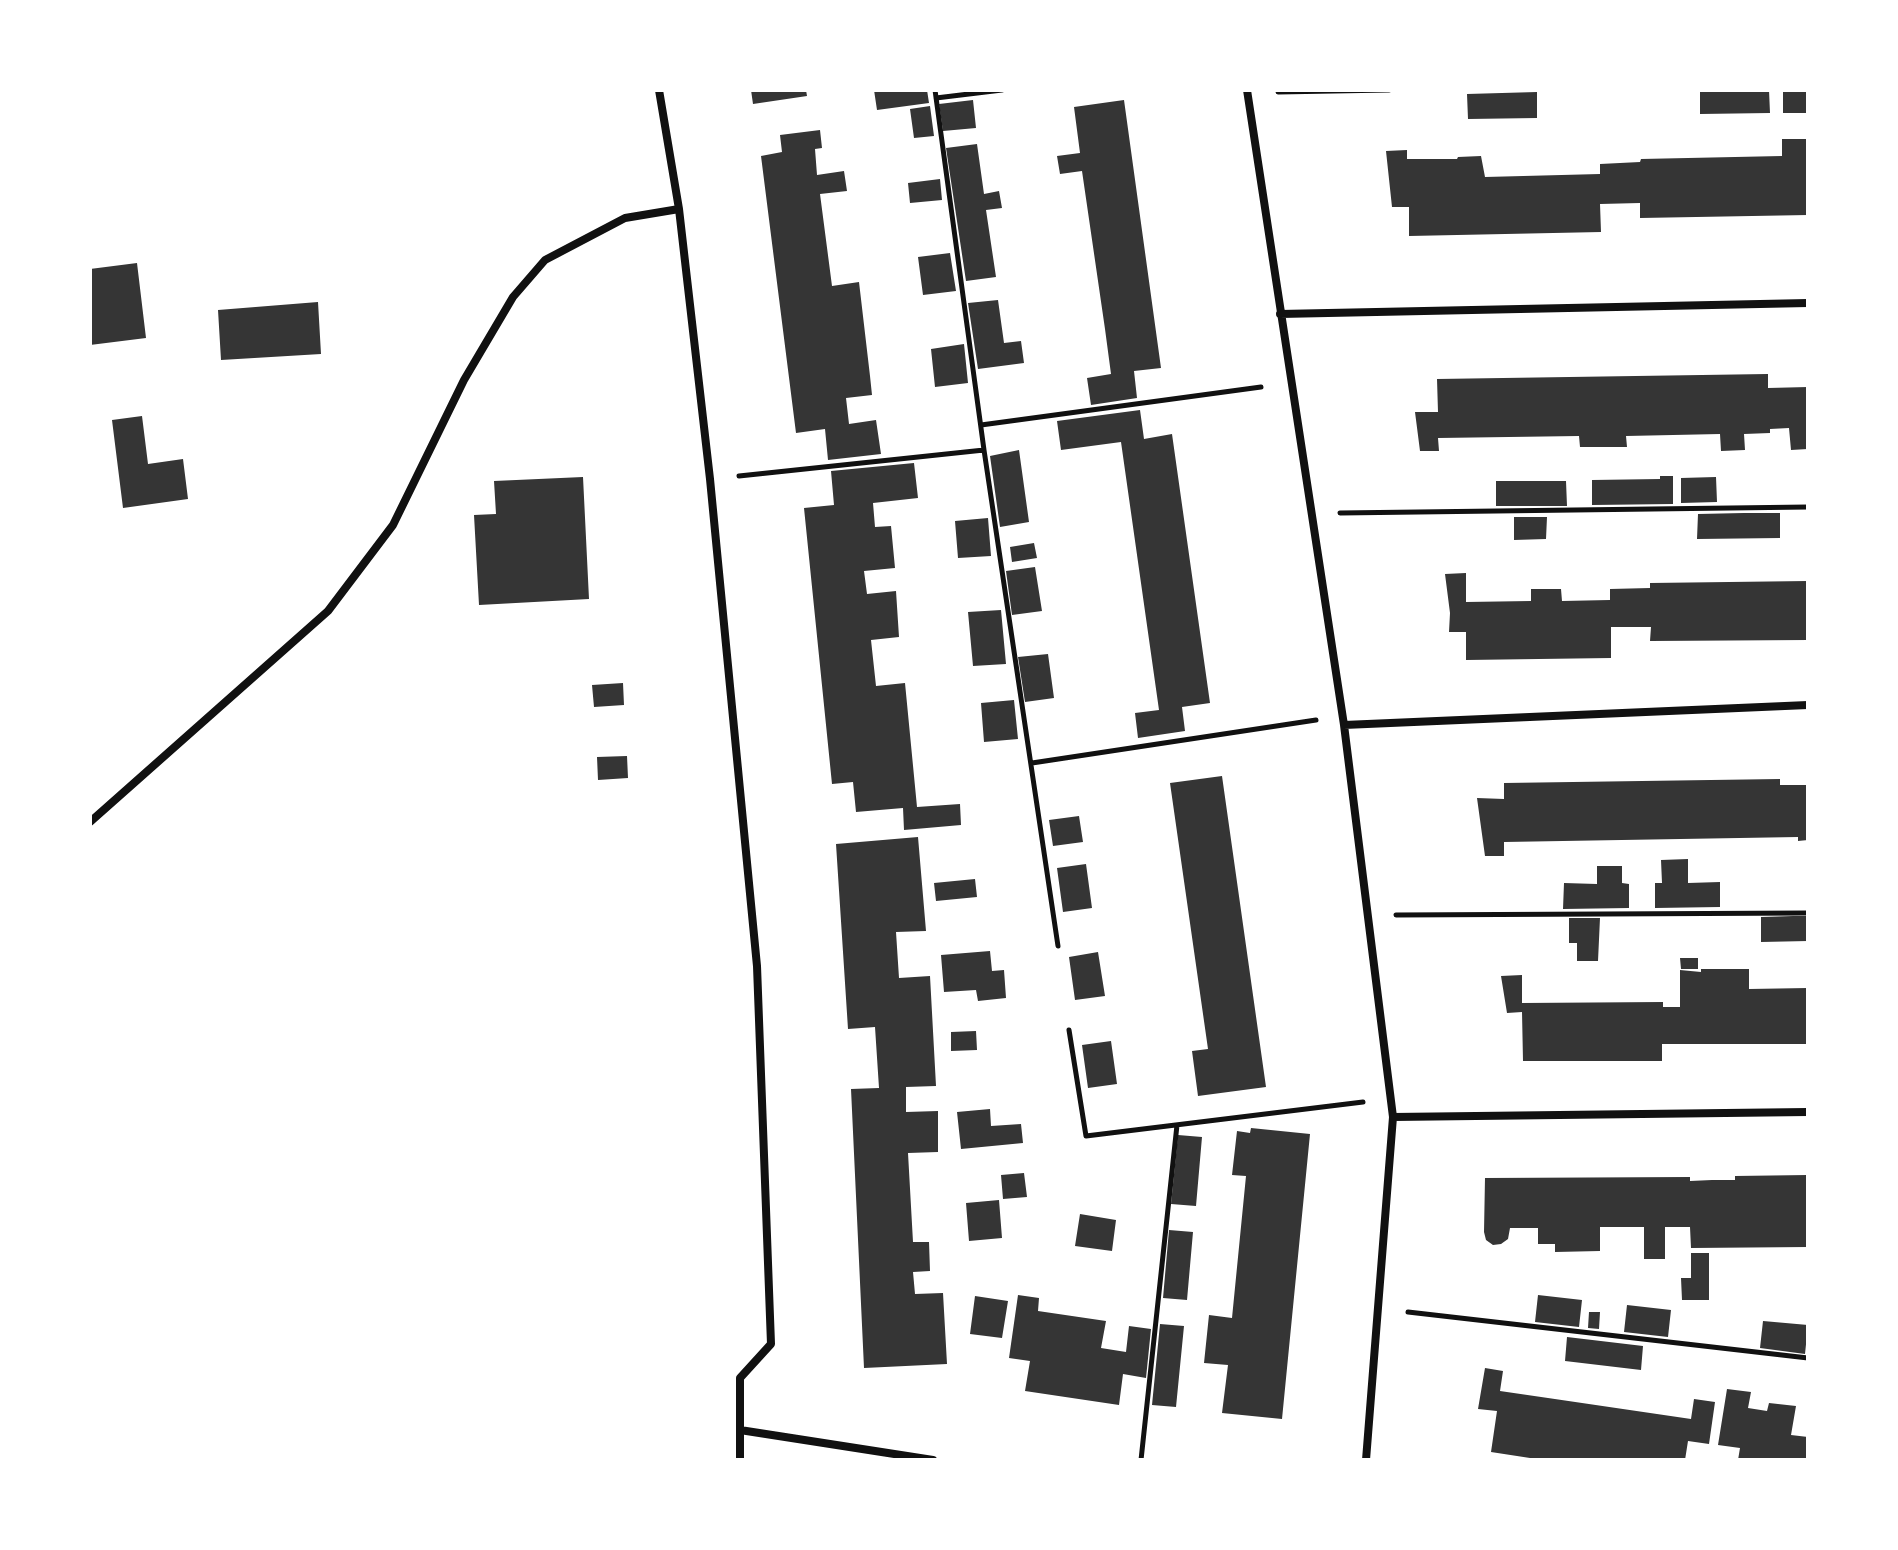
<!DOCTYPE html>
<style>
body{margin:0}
#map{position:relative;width:1898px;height:1550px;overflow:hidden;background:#fff;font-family:Overpass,sans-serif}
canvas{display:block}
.frame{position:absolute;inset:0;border:92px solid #fff;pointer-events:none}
</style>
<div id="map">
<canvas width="1898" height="1550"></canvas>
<div class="frame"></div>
</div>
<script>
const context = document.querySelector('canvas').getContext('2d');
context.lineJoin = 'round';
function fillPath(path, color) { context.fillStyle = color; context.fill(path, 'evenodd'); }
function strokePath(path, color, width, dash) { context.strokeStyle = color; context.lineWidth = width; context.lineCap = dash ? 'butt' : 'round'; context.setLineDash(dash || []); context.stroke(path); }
fillPath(new Path2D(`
 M751,90h55l1,6 -54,8z
 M874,90h53l2,13 -52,7z
 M1700,90h69l1,23 -70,1z
 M1783,90h25v23h-25z
 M1537,92v26l-69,1 -1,-25z
 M973,100l3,28 -33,3 -4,-27z
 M1124,100l37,268 -27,3 3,27 -46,7 -4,-27 24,-4 -6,-45 -23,-158 -22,3 -3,-18 23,-3 -6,-46z
 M930,106l4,30 -20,2 -4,-29z
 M820,130l2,18 -7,1 2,26 27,-4 3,20 -27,3 12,92 27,-4 11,94 2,19 -26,3 3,26 27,-4 5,34 -53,6 -3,-31 -29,4 -35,-277 21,-4 -2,-17z
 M1782,139h26v76l-168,3v-15l-40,1 1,28 -192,4v-29h-17l-6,-56 21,-1v9h50l1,-2 23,-1 4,21 115,-3v-10l40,-2 1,-3 141,-3z
 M977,144l7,50 15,-3 3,17 -16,2 10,67 -30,4 -20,-133z
 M940,179l2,21 -32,3 -2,-20z
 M950,253l6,38 -33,4 -5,-38z
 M137,263l9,75 -56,7v-76z
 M998,300l6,43 17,-2 3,22 -46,6 -10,-66z
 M318,302l3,52 -100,6 -3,-50z
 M964,344l4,39 -33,4 -4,-38z
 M1768,374v14l40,-1v62l-17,1 -2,-22 -19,1v4l-26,1 1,16 -24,1 -1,-17 -94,2 1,11h-47l-1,-11 -141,2 1,13h-19l-5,-39h23l-1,-33z
 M1140,410l4,29 28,-5 38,269 -28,4 3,24 -47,7 -3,-25 24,-3 -38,-268 -60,8 -4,-29z
 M142,416l6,48 35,-5 5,40 -65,9 -11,-88z
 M1019,450l10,72 -29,5 -10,-71z
 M914,463l4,35 -45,5 2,24 16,-1 4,42 -31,3 3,23 29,-3 3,46 -28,3 5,46 29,-3 12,124 43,-3 1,21 -57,5 -1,-22 -47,4 -3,-30 -21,2 -28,-276 30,-3 -3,-34z
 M1660,476h13v28l-81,1v-25l68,-1z
 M583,477l6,122 -110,6 -5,-90 22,-1 -2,-33z
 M1716,477l1,25 -36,1v-25z
 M1496,481h70l1,25h-71z
 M1744,513h36v25l-83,1 1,-25z
 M1514,517h33l-1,22 -32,1z
 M988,518l3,38 -33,2 -3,-37z
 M1034,543l3,15 -25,4 -2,-15z
 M1035,567l7,44 -30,4 -6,-44z
 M1466,573v29l65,-1v-12h30l1,12 48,-1v-11l40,-1v-5l158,-2v59l-158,1 1,-14h-40v31l-145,2v-28h-17l1,-19 -5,-39z
 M1001,610l5,54 -33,2 -5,-54z
 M1048,654l6,44 -29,4 -7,-45z
 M623,683l1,22 -30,2 -2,-22z
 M1014,700l4,39 -34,3 -3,-39z
 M627,756l1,22 -30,2 -1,-23z
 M1222,776l44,311 -68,9 -6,-45 16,-2 -38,-266z
 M1780,779v6h28v55l-10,1v-4l-294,5v14h-19l-8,-58 27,1v-16z
 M1079,816l4,26 -30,4 -4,-26z
 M918,837l8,94 -30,1 3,46 31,-2 6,110 -30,1v25l32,-1v41l-30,1 5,89h16l1,29 -17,1 2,22 28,-1 4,71 -83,4 -13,-279 28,-1 -4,-61 -27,2 -12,-185z
 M1688,859v24l32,-1v25l-65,1v-25h7l-1,-23z
 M1086,864l6,44 -29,4 -6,-44z
 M1597,866h25v17l7,1v24l-66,1 1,-26 33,1z
 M975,879l2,18 -41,4 -2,-18z
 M1793,916h15v25l-47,1v-25z
 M1569,918h31l-2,43h-21v-18h-8z
 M990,951l2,20 12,-1 2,28 -28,3 -2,-11 -32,2 -3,-37z
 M1098,952l7,44 -30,4 -6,-43z
 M1680,958h18v11h-17z
 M1701,969h48v20l59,-1v56h-146v17h-139l-1,-49 -15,1 -6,-37 21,-1v28l141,-1v5h17v-37l21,2z
 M976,1031l1,19 -26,1v-19z
 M1111,1041l6,43 -29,4 -6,-43z
 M990,1109l1,17 30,-2 2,19 -62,6 -4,-37z
 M1251,1128l59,6 -28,285 -60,-6 6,-48 -24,-2 5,-48 23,3 14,-142 -14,-1 5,-44 13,2z
 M1178,1135l24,2 -6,69 -25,-2z
 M1024,1173l3,24 -24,2 -2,-24z
 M1808,1175v72l-117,1 -1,-21h-25v32h-21v-32h-44v24l-45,1v-8h-17v-16h-28l-2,11 -7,5 -8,1 -7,-5 -2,-8 1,-54 205,-1v4l22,-1h23v-4z
 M999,1200l3,38 -33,3 -3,-38z
 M1080,1214l36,6 -4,31 -37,-5z
 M1169,1230l24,2 -6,68 -24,-2z
 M1691,1253h18v47h-27l-1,-22h10z
 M1018,1295l21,3 -1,13 68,10 -5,27 25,4 3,-26 22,3 -5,49 -23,-4 -4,31 -94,-14 5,-30 -21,-3z
 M1538,1295l44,5 -3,27 -44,-5z
 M975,1296l33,5 -6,37 -32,-4z
 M1627,1305l44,5 -3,27 -44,-5z
 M1589,1312h11l-1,17 -11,-1z
 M1763,1321l45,4 -3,29 -45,-6z
 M1160,1324l24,2 -8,81 -24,-2z
 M1567,1337l76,9 -2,24 -76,-9z
 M1485,1368l18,3 -3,20 48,7 143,21 3,-20 21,3 -6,42 -21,-3 -3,19h-142l-52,-8 6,-41 -19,-2z
 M1727,1389l24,3 -3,16 19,3 2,-8 27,3 -5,29 17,2v23h-70l2,-12 -22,-3z`), '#353535');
strokePath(new Path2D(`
 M935,90l49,360 74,496
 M1278,92l111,-2
 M936,98l66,-8
 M981,425l280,-38
 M739,476l245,-26
 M1340,513l468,-6
 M1032,763l284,-43
 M1396,915l412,-2
 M1069,1030l17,106 277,-34
 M1408,1312l400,46
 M1141,1460l36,-335`), '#111', 5);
strokePath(new Path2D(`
 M659,90l20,119 31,270 47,487 14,378 -31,34v82
 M1247,90l97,635 49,392 -27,343
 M1280,314l528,-11
 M1344,725l464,-20
 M90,822l238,-211 65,-86 71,-145 49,-83 32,-37 80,-42 54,-9
 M1393,1117l415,-5
 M740,1430l193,30`), '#111', 8);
</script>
